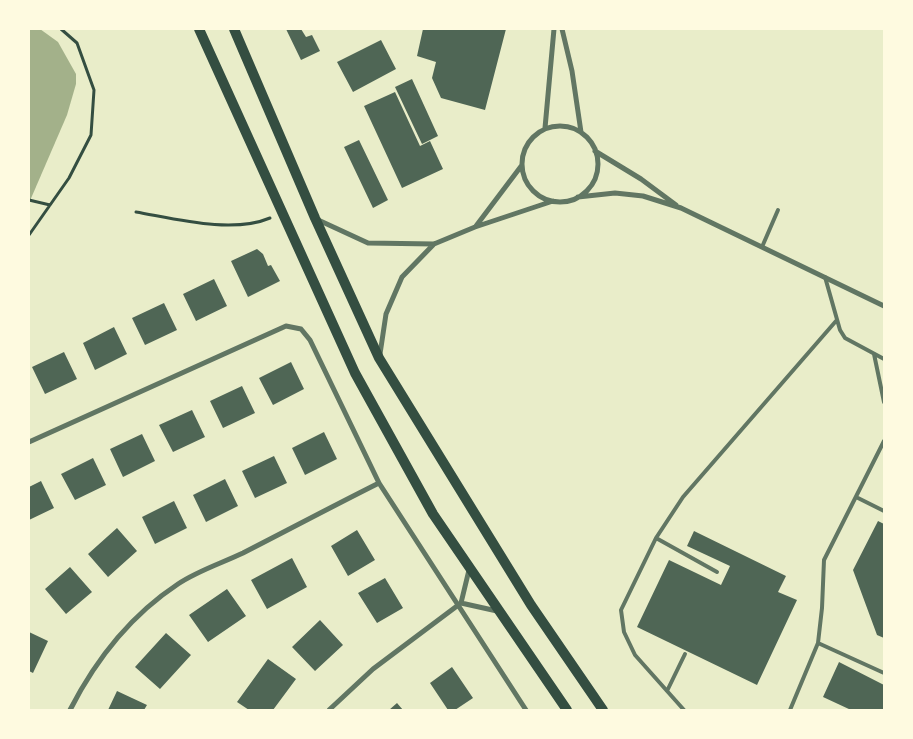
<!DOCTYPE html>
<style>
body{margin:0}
#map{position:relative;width:913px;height:739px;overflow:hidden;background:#e9edc9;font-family:Rubik,sans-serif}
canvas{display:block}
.frame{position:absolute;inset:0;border:30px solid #fefae0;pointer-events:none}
</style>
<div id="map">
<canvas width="913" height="739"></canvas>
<div class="frame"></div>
</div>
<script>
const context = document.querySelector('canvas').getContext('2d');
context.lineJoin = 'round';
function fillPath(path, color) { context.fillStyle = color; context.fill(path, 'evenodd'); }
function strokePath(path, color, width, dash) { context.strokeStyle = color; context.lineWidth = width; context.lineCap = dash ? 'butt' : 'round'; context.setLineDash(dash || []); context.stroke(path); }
fillPath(new Path2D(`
 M29,29h11l18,13 18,32v10l-9,31 -38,88z`), '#a3b18a');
fillPath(new Path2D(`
 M286,29h15l5,8 6,-2 8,16 -19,9z
 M423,29h83l-21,81 -44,-12 -9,-20 4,-16 -19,-6z
 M381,40l15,29 -43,23 -16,-30z
 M412,79l26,57 -16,8 -27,-57z
 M395,92l25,54 10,-5 13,28 -41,19 -38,-82z
 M359,140l29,60 -15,8 -29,-61z
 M257,249l6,5 5,12 3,-1 9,16 -32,16 -17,-36z
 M214,279l13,27 -31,15 -13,-27z
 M164,303l13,27 -32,15 -13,-27z
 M114,327l13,27 -32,16 -12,-27z
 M64,352l13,27 -32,15 -13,-27z
 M291,362l13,27 -31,16 -14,-27z
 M242,386l13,27 -32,15 -13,-27z
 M192,410l13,27 -32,15 -14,-27z
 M324,432l13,27 -32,16 -13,-27z
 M142,434l13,27 -32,16 -13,-28z
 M274,456l13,27 -32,15 -13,-27z
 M93,458l13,27 -31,15 -14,-26z
 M225,479l13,27 -32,16 -13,-27z
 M41,481l13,27 -25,12v-33z
 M174,501l13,27 -32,16 -13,-27z
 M878,521l6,3v114l-7,-3 -24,-65z
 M117,528l20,23 -29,26 -20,-23z
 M357,530l18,30 -27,16 -17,-30z
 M694,531l92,45 -8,16 19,8 -40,85 -120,-58 32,-67 52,25 9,-19 -43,-20z
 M292,558l15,29 -40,22 -16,-29z
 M70,567l22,25 -26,22 -21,-25z
 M385,578l18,30 -26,15 -19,-30z
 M227,589l19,27 -38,26 -19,-27z
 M320,620l23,25 -28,26 -23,-24z
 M29,632l19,9 -15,32 -4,-2z
 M166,633l25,22 -31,34 -25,-22z
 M268,659l28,20 -23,31h-24l-12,-8z
 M839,662l45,23v25h-33l-28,-13z
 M452,667l21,31 -18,12h-7l-18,-27z
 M117,691l30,14 -3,5h-36z
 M397,703l6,7h-14z`), '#4f6655');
strokePath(new Path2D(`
 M29,200l21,5
 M136,212c40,7 96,22 134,6
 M29,235l40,-57 22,-43 3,-45 -17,-47 -16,-14`), '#344e41', 3);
strokePath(new Path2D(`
 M762,247l16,-37
 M825,277l15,53 5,8 39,21
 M874,354l10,48
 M856,497l28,14
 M656,538l61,34
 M818,643l66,30
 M667,691l18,-37
 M684,710l-49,-55 -11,-23 -3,-22 35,-72 27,-41 153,-176
 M790,710l28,-67 4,-35 2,-48 60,-119`), '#617663', 4);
strokePath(new Path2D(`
 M562,29l10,42 9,61
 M522 164a38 38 0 1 1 76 0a38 38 0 1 1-76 0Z
 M545,128l9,-99
 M595,151l46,28 35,26
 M578,197l37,-4 28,3 38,12 203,98
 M316,219l52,24 66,1 41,-17 78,-26
 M476,226l46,-61
 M380,354l6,-40 16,-37 32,-33
 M29,442l257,-116 15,3 9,11 69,143 147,227
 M461,603l8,-33
 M70,710c25,-49 61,-95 108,-126 19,-13 44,-21 65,-31 45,-23 90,-47 136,-70
 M329,710l44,-41 88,-66 36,8`), '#617663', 5);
strokePath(new Path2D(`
 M199,29l156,344 78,141 134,196
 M234,29l81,189 64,140 152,247 72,105`), '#344e41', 10);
</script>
